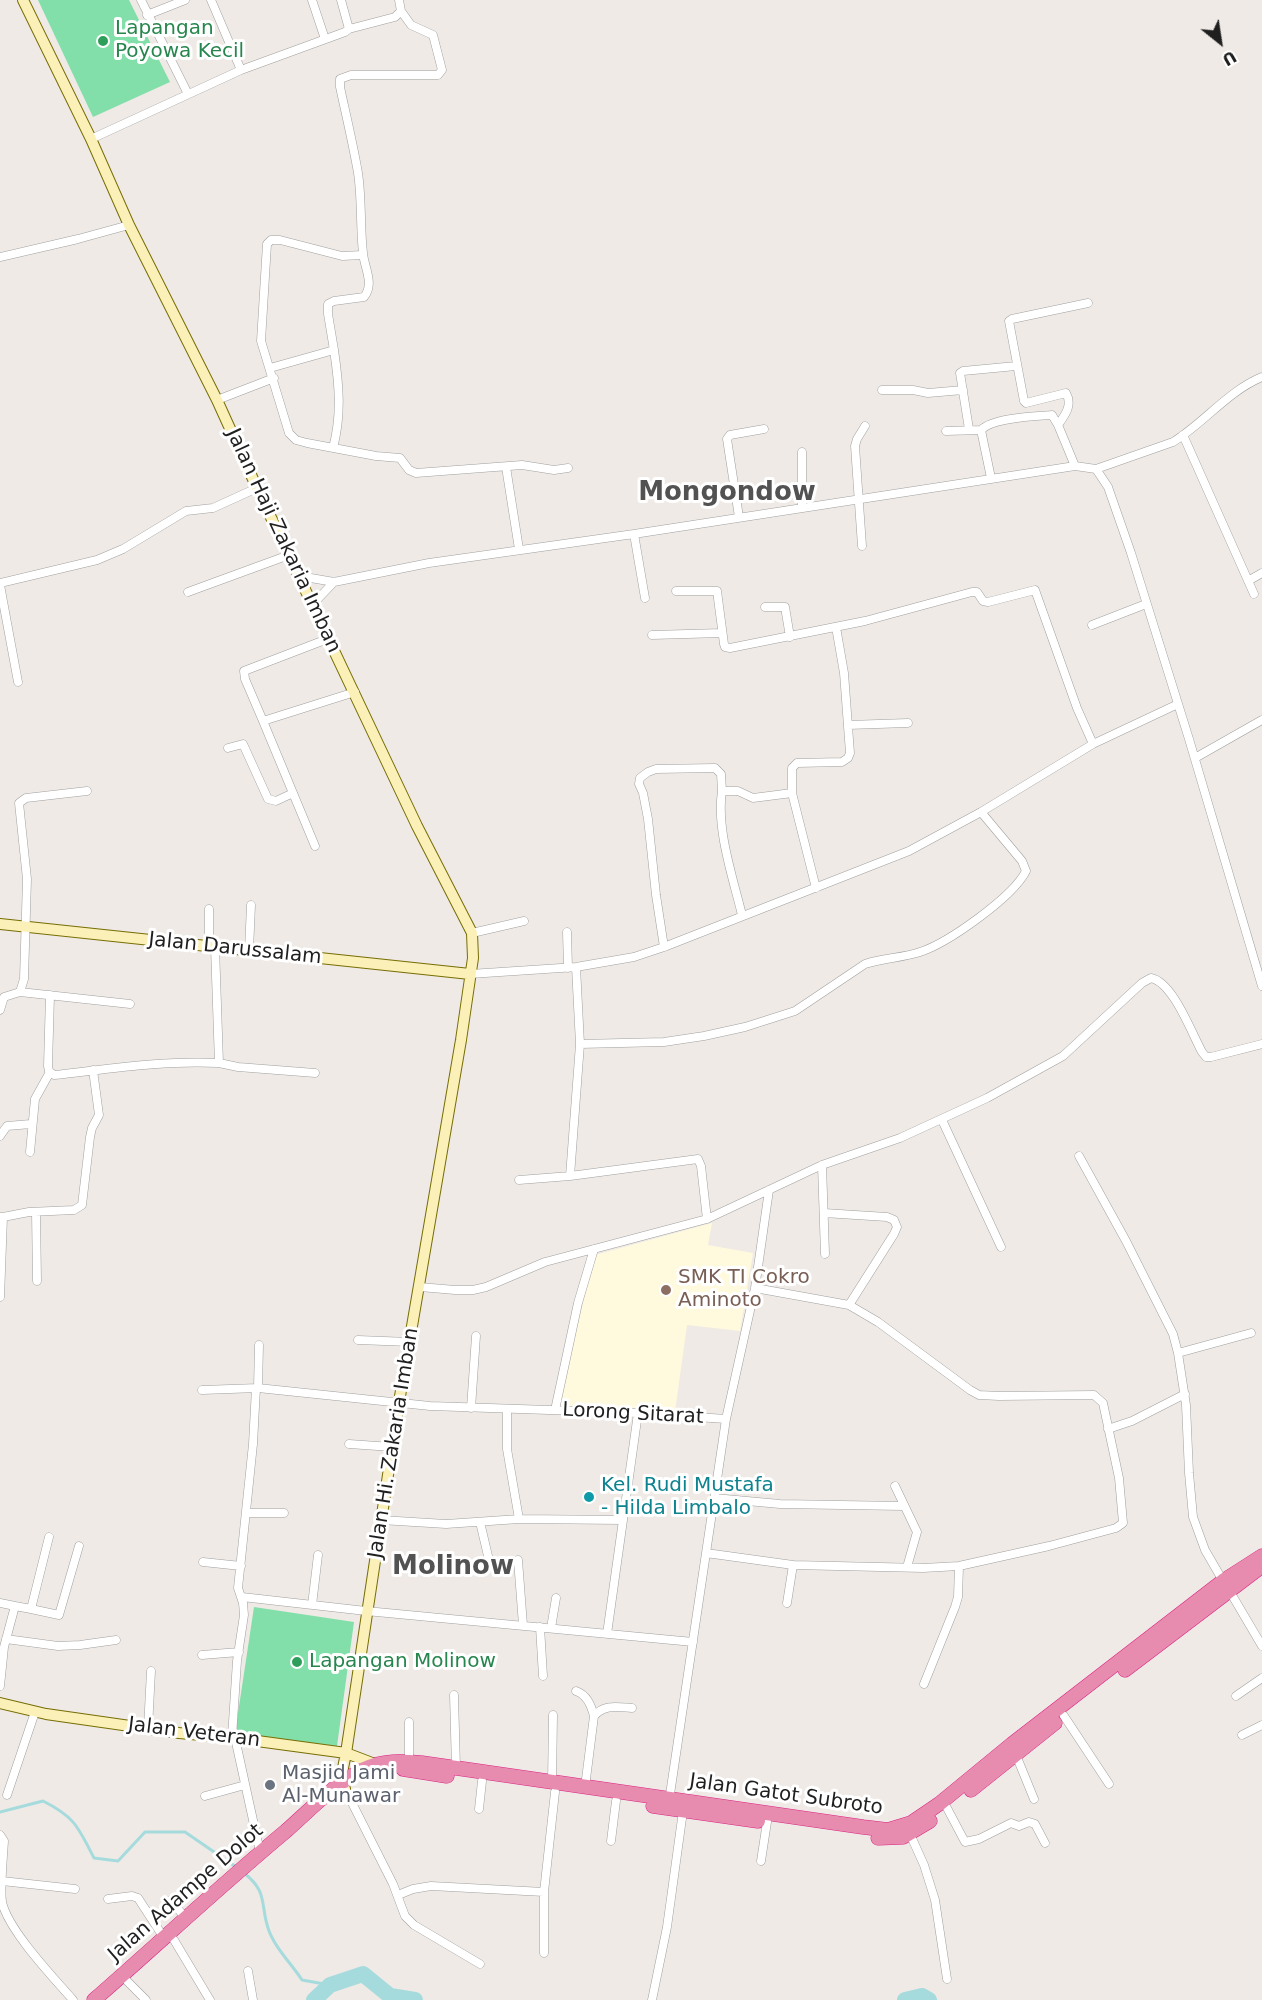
<!DOCTYPE html>
<style>
body{margin:0}
#map{position:relative;width:1262px;height:2000px;overflow:hidden;background:#efeae5;font-family:"DejaVu Sans",sans-serif}
canvas{display:block}
.north{position:absolute;left:1190px;top:12px;width:60px;height:60px;-webkit-text-stroke:4px #fff;paint-order:stroke;rotate:150deg;font-size:16px;font-weight:700;line-height:24px;text-align:center;color:#1f1f1f}
.north::after{content:'';display:block;margin:auto;width:21px;height:27px;background:#1f1f1f;clip-path:polygon(50% 0,100% 100%,50% 72%,0 100%)}
</style>
<div id="map">
<canvas width="1262" height="2000"></canvas>
<div class="north">U</div>
</div>
<script>
const context = document.querySelector('canvas').getContext('2d');
context.lineJoin = 'round';
function fillPath(path, color) { context.fillStyle = color; context.fill(path, 'evenodd'); }
function strokePath(path, color, width, dash) { context.strokeStyle = color; context.lineWidth = width; context.lineCap = dash ? 'butt' : 'round'; context.setLineDash(dash || []); context.stroke(path); }
function drawText(font, color, halo, rows, align = 'center') {
  context.font = font + ' "DejaVu Sans",sans-serif'; context.lineWidth = 6; context.setLineDash([]); context.textBaseline = 'middle'; context.strokeStyle = halo; context.fillStyle = color; for (const [text, x, y, turn = 0] of rows) {
    context.save(); context.translate(x, y); context.rotate((+turn || 0) * Math.PI / 180); context.textAlign = isNaN(turn) ? turn : align; if (halo) context.strokeText(text, 0, 0); context.fillText(text, 0, 0); context.restore();
  }
}
fillPath(new Path2D(`
 M712,1223l-4,22 45,8 -13,78 -53,-6 -12,87 -118,-5 38,-152z`), '#fff9de');
fillPath(new Path2D(`
 M38,0h91l41,82 -77,35z
 M254,1607l100,15 -17,124 -102,-13z`), '#82dfa9');
strokePath(new Path2D(`
 M0,1812l43,-11c32,16 35,26 51,57l24,3 27,-29h40l51,35
 M244,1873c24,19 16,30 24,55 6,19 23,35 34,52l28,5`), '#a5dbdd', 3);
strokePath(new Path2D(`
 M314,2000l16,-15 33,-11 27,22 25,4
 M905,2000l17,-4 7,4`), '#a5dbdd', 16);
const street = new Path2D(`
 M141,0l47,94
 M211,0l30,70
 M312,0l13,39
 M399,0l2,11
 M147,15l38,-15
 M91,139l150,-69 104,-38 4,-3 -8,-29
 M363,255l-21,1 -62,-16h-9l-4,4 -6,97 28,92 7,7 11,3 69,13 24,2 9,12 7,3 106,-8 32,5 14,-2
 M0,257l78,-18 51,-14
 M334,350l-6,-36v-10l6,-3 30,-4c11,-13 0,-30 -1,-44 -3,-26 -1,-54 -5,-80 -5,-29 -12,-58 -18,-86v-8l11,-4h87l4,-5 -9,-35 -22,-10 -10,-14 -6,6 -46,12
 M270,368l64,-18c5,34 8,64 -1,98
 M882,390h31l15,3 35,-3
 M217,400l57,-22
 M1058,425c7,-10 15,-20 8,-32l-40,10 -2,-2 -15,-80 3,-2 76,-16
 M969,429l-9,-56 3,-2 53,-5
 M946,431l35,-1
 M1183,435l71,159
 M802,452v55
 M506,467l13,82
 M1096,469l77,-27c31,-19 55,-51 89,-65
 M991,478l-10,-48c11,-12 54,-14 71,-15l6,10 17,41
 M739,517l-12,-78 3,-4 34,-6
 M634,534l11,64
 M862,546l-7,-100 2,-7 8,-13
 M299,576l35,6 95,-19 205,-29 441,-68 21,3 12,18 23,66 58,186 73,247
 M1248,581l14,-8
 M0,583l97,-23 26,-11 63,-38 27,-3 44,-20
 M0,585l18,97
 M676,591h41l7,53 1,3 5,1 135,-27 107,-29h5l6,9 5,1 47,-12 42,118 16,36
 M188,592l101,-37
 M313,604l21,-22
 M765,607h20l5,30
 M1092,625l54,-21
 M652,635l70,-2
 M263,721l-18,-42 -1,-8 86,-33
 M848,725l60,-2
 M228,748l15,-4 25,55 8,2 17,-8
 M1195,758l67,-38
 M722,791c-6,38 11,87 20,124
 M315,846l-52,-125 92,-29
 M816,888l-24,-95v-25l5,-5 45,-1 6,-4 2,-5 -6,-80 -8,-46
 M567,932l1,36
 M472,933l52,-12
 M209,947v-38
 M664,947l-8,-52 -8,-76 -5,-26 -4,-9 1,-6 8,-6 8,-3 59,-1 6,6 1,17h16l15,7 39,-5
 M249,950l2,-45
 M576,967l4,77 84,-2 40,-6 41,-9 50,-16 70,-47c18,-6 37,-6 55,-12 28,-9 93,-55 106,-81l-4,-10 -41,-49
 M470,974l106,-7 58,-10 30,-10 245,-96 72,-39 112,-68 85,-40
 M20,992l110,12
 M50,995l-2,71 1,5 5,4c55,-6 110,-15 165,-12l-4,-116
 M0,1010l4,-13 16,-5 4,-13 3,-100 -8,-76 7,-5 61,-7
 M219,1063l19,4 77,6
 M942,1120l59,127
 M0,1136l7,-10 24,-2
 M30,1152l5,-53 15,-27
 M1079,1156l47,85 47,93 5,19 8,52 3,68 4,44 12,33 18,31
 M822,1165l3,89
 M570,1176l10,-132
 M519,1180l51,-4 128,-17 3,7 6,53
 M36,1212l1,69
 M824,1213l63,4 7,3 3,7 -3,7 -45,71
 M3,1217l26,-5 45,-2 8,-5 8,-68 2,-9 7,-13 -6,-45
 M420,1287l35,3h18l13,-3 59,-25 162,-43 115,-54 78,-27 87,-40 76,-42 79,-73 9,-5c22,4 41,56 51,74l4,5h5l51,-13
 M0,1297l3,-80h-3
 M358,1340l52,2
 M1178,1353l73,-20
 M258,1388l1,-43
 M202,1390l56,-2 172,18 208,7 88,6 -57,382
 M471,1408l5,-72
 M507,1409v40l12,70
 M555,1410l23,-107 16,-54
 M726,1419l29,-131 14,-98
 M1108,1429l24,-8 53,-27
 M349,1444l43,3
 M895,1486l22,46 -10,35
 M714,1498l66,6 123,2
 M247,1513h37
 M381,1520l65,4 73,-5 104,1 -16,114
 M623,1520l15,-107
 M480,1522l8,34
 M706,1553l87,12 130,3 36,-2 90,-20 67,-18 7,-5 -4,-45 -16,-75 -9,-8 -95,1 -20,-1 -9,-5 -92,-68 -29,-17 -94,-17
 M518,1560l5,65
 M203,1562l38,4
 M1229,1590l33,56
 M242,1597l124,14 327,31
 M0,1603l15,3
 M787,1603l6,-38
 M312,1605l6,-50
 M31,1609l28,6 20,-69
 M540,1627l3,49
 M551,1628l5,-30
 M6,1639l52,7 22,-1 36,-5
 M202,1655l37,-3
 M924,1684l31,-77 3,-10 1,-31
 M0,1686l4,-39 11,-41 16,3 18,-72
 M576,1691c11,4 15,14 18,25
 M454,1695l2,73
 M1236,1696l26,-18
 M1064,1716l45,68
 M409,1722v39
 M148,1728l3,-57
 M1242,1735l20,-10
 M232,1737l5,-76 7,-46 -1,-12 -5,-15 15,-144 3,-56
 M235,1738l25,114
 M1016,1755l18,44
 M552,1783l1,-68
 M585,1787l9,-71c10,-12 23,-9 38,-8
 M345,1789l48,95 12,32 9,9 66,39
 M7,1795l28,-83
 M205,1796l40,-11
 M947,1808l18,34 14,-3 32,-16 8,3 10,-4 6,2 10,19
 M479,1809l3,-28
 M910,1834l14,31 11,35 12,79
 M0,1835l4,6c-1,17 -4,46 -2,61 6,28 51,75 71,98
 M611,1841l5,-40
 M761,1861l6,-39
 M2,1881l73,8
 M398,1895l15,-6 18,-3 113,6
 M108,1899l24,-3 6,2 26,40
 M171,1900l15,19
 M174,1940l36,60
 M544,1953v-61l11,-100
 M248,1971l5,29
 M127,1981l19,19
 M652,2000l15,-73 16,-116`);
const secondary = new Path2D(`
 M23,0l68,139 38,86 88,175 40,88 160,338 55,107 1,25 -12,82 -62,362 -53,351 -5,25 4,11
 M0,924l470,50
 M0,1703l46,11 133,19 56,5 111,15 34,13`);
const highway = new Path2D(`
 M1125,1670l137,-104
 M403,1769l44,7
 M971,1790l84,-67
 M653,1806l105,15
 M878,1838l25,-1 27,-16
 M94,2000c64,-56 126,-114 192,-169 24,-21 49,-48 78,-62 19,-9 38,-8 58,-6l441,64 25,3 23,-7 28,-19 73,-60 211,-163 39,-25`);
strokePath(street, '#a0a0a0', 9);
strokePath(secondary, '#776d04', 12);
strokePath(highway, '#dc2486', 15);
strokePath(street, '#fff', 8);
strokePath(secondary, '#faf0b8', 10);
strokePath(highway, '#e78cae', 14);
for (const [x, y, r, color] of [
 [103,41,6,"#2e9e5b"],
 [666,1290,6,"#8d6e63"],
 [589,1497,6,"#0f9aa8"],
 [297,1662,6,"#2e9e5b"],
 [270,1785,6,"#6b7280"]
]) { const dot = new Path2D(); dot.arc(x, y, r, 0, 2 * Math.PI); context.fillStyle = color; context.fill(dot); strokePath(dot, '#fff', 2); }
drawText('20px', '#27864d', '#fff', [
 ["Lapangan",115,29],
 ["Poyowa Kecil",115,52],
 ["Lapangan Molinow",309,1662]
], 'left');
drawText('20px', '#1f1f1f', '#fff', [
 ["Jalan Haji Zakaria Imban",283,541,65],
 ["Jalan Darussalam",235,949,6],
 ["Lorong Sitarat",633,1414,3],
 ["Jalan Hi. Zakaria Imban",394,1443,-81],
 ["Jalan Veteran",194,1733,7],
 ["Jalan Gatot Subroto",786,1795,8],
 ["Jalan Adampe Dolot",186,1893,-41]
]);
drawText('20px', '#785e54', '#fff', [
 ["SMK TI Cokro",678,1278],
 ["Aminoto",678,1301]
], 'left');
drawText('20px', '#0d838f', '#fff', [
 ["Kel. Rudi Mustafa",601,1486],
 ["- Hilda Limbalo",601,1509]
], 'left');
drawText('20px', '#5b616d', '#fff', [
 ["Masjid Jami",282,1774],
 ["Al-Munawar",282,1797]
], 'left');
drawText('bold 26px', '#525252', '#fff', [
 ["Mongondow",727,493],
 ["Molinow",453,1567]
]);
</script>
